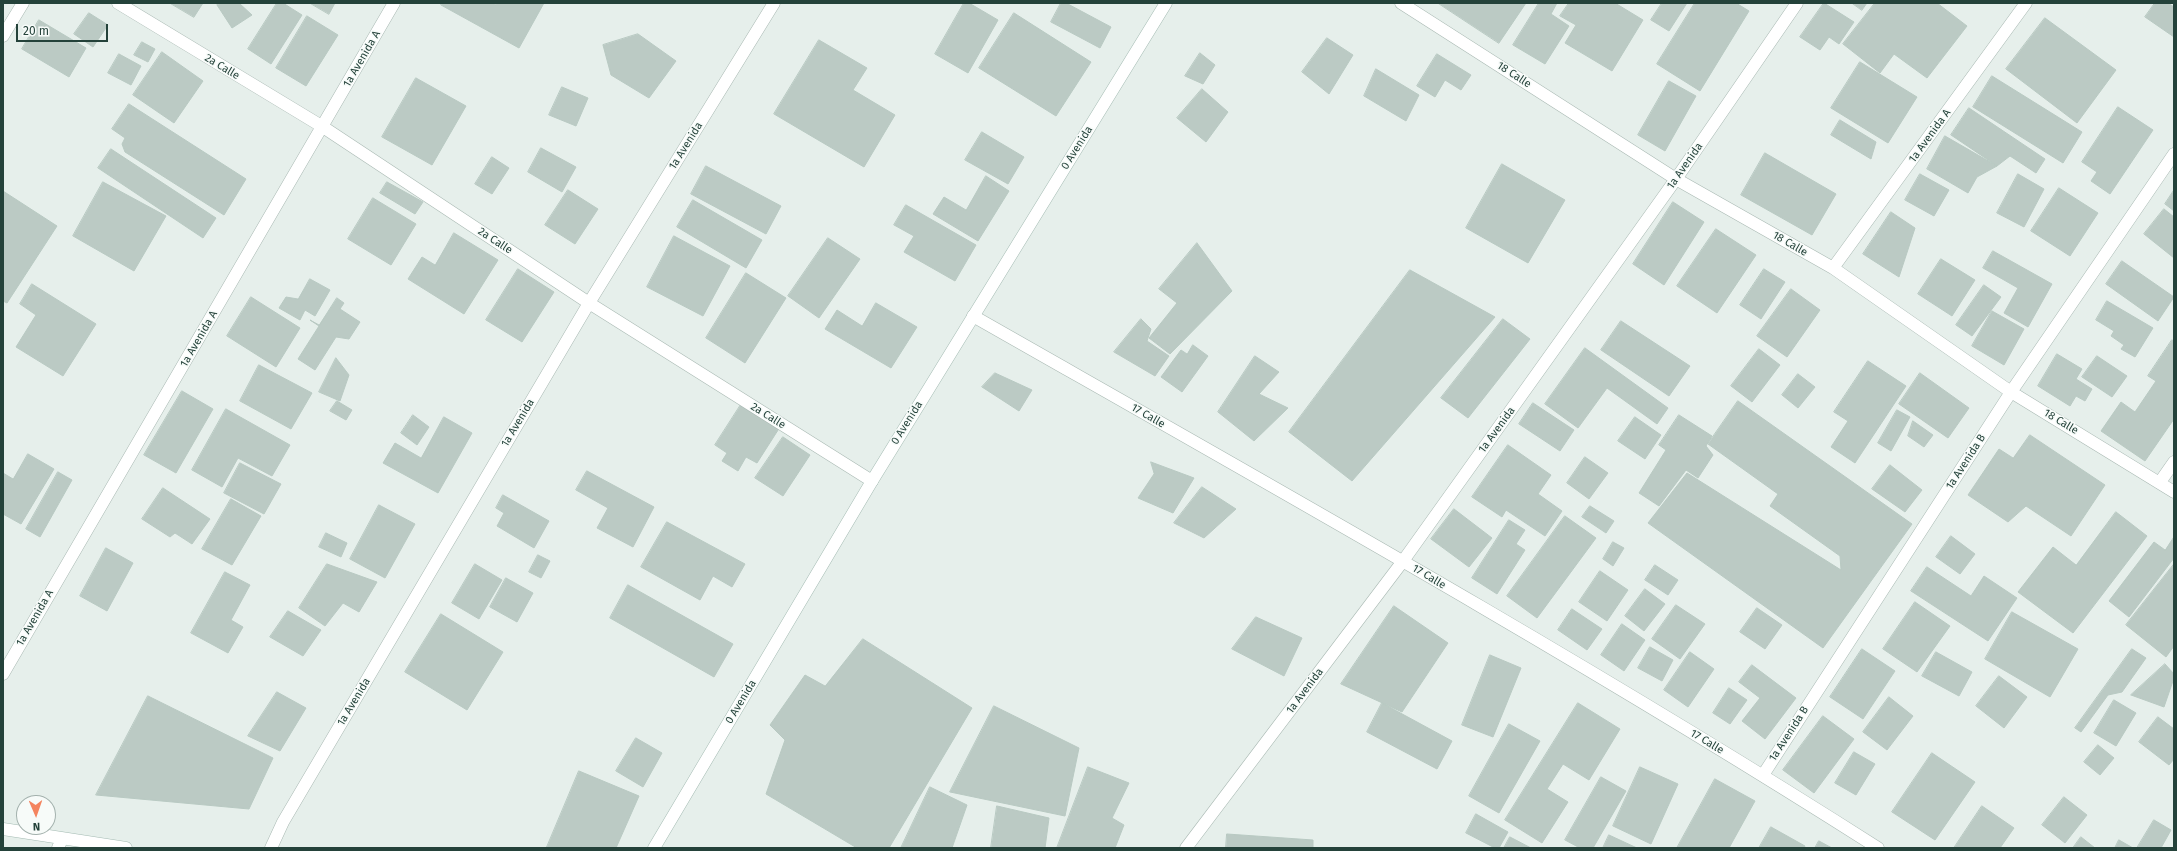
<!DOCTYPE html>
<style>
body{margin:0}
#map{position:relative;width:2177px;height:851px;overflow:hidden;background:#e6efeb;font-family:"Fira Sans",sans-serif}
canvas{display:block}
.frame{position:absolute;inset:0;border:4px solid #24423a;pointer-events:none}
.north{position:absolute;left:16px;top:795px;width:40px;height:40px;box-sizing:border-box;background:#f7fbf9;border:1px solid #a3b1ad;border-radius:50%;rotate:178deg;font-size:11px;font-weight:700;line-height:16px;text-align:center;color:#24423a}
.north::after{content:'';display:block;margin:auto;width:14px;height:18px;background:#f4845f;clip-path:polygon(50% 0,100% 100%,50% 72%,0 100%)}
.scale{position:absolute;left:16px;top:24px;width:92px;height:18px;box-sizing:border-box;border:2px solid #24423a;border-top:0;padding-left:5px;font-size:12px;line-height:14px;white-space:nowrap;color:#24423a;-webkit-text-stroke:3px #f7fbf9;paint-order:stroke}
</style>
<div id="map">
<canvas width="2177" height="851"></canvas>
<div class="frame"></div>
<div class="north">N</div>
<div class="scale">20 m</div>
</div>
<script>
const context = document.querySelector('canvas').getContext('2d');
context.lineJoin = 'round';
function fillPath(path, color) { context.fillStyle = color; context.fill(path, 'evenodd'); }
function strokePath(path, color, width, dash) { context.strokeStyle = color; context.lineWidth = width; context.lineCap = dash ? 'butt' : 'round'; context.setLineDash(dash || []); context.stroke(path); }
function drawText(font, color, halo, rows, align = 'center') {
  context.font = font + ' "Fira Sans",sans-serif'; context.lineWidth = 3; context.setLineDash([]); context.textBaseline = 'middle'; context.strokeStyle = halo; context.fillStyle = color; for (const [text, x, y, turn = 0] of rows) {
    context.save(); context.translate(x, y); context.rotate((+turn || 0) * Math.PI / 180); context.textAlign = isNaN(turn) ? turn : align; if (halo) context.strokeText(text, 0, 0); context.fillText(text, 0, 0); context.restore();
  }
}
const building = new Path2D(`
 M170,3h33l-9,14z
 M221,3h18l13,12 -20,13 -15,-23z
 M277,3h6l19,12 -31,49 -23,-15z
 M310,3h25l-6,11z
 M442,3h50l4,2 1,-2h47l-25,45 -78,-43z
 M964,3h5l29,17 -30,53 -33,-19z
 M1061,3h5l45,24 -11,21 -49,-26z
 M1438,3h88l-27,40z
 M1539,3h18l-6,11 18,12 -24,38 -32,-19z
 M1569,3h46l28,17 -31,51 -47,-28 11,-18 -16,-9z
 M1662,3h25l-18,28 -18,-11z
 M1695,3h41l13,8 -49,80 -43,-27z
 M1824,3l30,19 -15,22 -10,-7 -9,13 -20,-13z
 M1852,3h15l-5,7z
 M1875,3h62l30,23 -40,52 -33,-24 -14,19 -37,-29z
 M2155,3h13l6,4v30l-29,-20z
 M89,13l19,12 -15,22 -19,-13z
 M1014,13l77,49 -35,54 -77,-48z
 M307,16l31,19 -32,51 -30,-18z
 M2045,18l71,52 -39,53 -71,-54z
 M39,20l47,28 -17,29 -47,-28z
 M638,34l38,27 -27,37 -38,-23 -8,-30z
 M1327,38l26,17 -24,39 -27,-22z
 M819,40l48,28 -14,22 42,25 -31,52 -90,-53z
 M142,42l13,7 -7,13 -14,-7z
 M162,52l41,29 -29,42 -41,-28z
 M1200,53l15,12 -12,19 -18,-8z
 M119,54l22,12 -10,19 -23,-12z
 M1437,54l34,21 -10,15 -16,-10 -10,17 -18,-11z
 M1860,62l57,35 -29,46 -57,-35z
 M1376,69l43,26 -13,26 -42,-25z
 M1992,76l90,56 -19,31 -90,-56z
 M416,78l50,28 -34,59 -50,-28z
 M1669,81l27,15 -31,55 -27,-16z
 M562,87l26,11 -12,28 -27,-11z
 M1202,89l26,23 -22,30 -29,-24z
 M129,104l117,75 -22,36 -99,-63 -3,-8 3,-6 -13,-9z
 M2118,107l35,23 -43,64 -19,-13 6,-9 -15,-10z
 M1969,108l76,51 -9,14 -26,-17 -13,10 -46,-31z
 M1840,120l36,22 -5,17 -40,-24z
 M982,132l42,25 -16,27 -43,-24z
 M1945,136l52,30 -20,11 -9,16 -41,-24z
 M541,148l35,19 -14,25 -34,-20z
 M111,149l105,69 -13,20 -105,-70z
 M1765,153l71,41 -24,41 -71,-40z
 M492,157l17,11 -17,26 -17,-10z
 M1502,164l63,36 -37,63 -62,-35z
 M706,166l75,40 -15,28 -75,-40z
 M1920,174l29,16 -15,26 -29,-16z
 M2018,174l26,15 -20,38 -27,-14z
 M986,176l23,15 -31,50 -45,-27 11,-17 22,13z
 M103,182l63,34 -32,55 -61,-35z
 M387,182l36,20 -8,12 -35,-21z
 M2059,188l39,25 -28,43 -39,-25z
 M568,190l30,19 -23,35 -30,-19z
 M2174,190v21l-9,-7z
 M3,191l54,35 -50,77 -4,-2z
 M373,198l43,26 -25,41 -43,-26z
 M693,200l69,40 -16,28 -69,-41z
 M1673,202l31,20 -40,63 -31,-21z
 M906,205l70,40 -21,36 -51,-29 10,-16 -20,-11z
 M2164,209l10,8v41l-30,-24z
 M1891,212l24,16 -16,49 -36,-23z
 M1716,229l40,26 -39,58 -40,-27z
 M454,233l44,27 -34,54 -56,-35 14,-22 13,8z
 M674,236l56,30 -27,50 -56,-29z
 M828,238l32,21 -41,59 -31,-22z
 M1197,243l35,48 -62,63 -21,-16 28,-35 -18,-14z
 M1993,251l59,33 -24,43 -24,-14 14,-25 -35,-20z
 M1941,259l34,21 -23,36 -34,-22z
 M2122,261l52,36 -16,24 -52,-37z
 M518,269l36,23 -32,50 -36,-22z
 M1764,269l21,13 -24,37 -21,-14z
 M1410,270l85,47 -143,164 -63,-49z
 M746,273l40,25 -41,65 -39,-25z
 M310,279l20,11 -15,26 -10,-6 -5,10 -21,-12 7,-11 12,2z
 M32,284l64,40 -33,52 -47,-29 20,-32 -16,-11z
 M1984,285l17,12 -29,39 -16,-11z
 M1791,289l29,21 -33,47 -30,-21z
 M251,297l49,31 -24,39 -49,-31z
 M337,298l7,5 -4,6 20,13 -11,17 -13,-2 -21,33 -17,-11 21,-33 -9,-6 9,5z
 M2107,301l46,27 -18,29 -14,-8 3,-4 -13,-9 3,-5 -18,-11z
 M876,303l41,24 -26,41 -66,-39 12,-19 25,16z
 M1992,311l32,18 -20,36 -32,-19z
 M1141,319l10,10 -4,12 22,15 -14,20 -41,-24z
 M1503,319l27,20 -62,79 -27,-20z
 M1621,321l69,45 -21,30 -68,-46z
 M2172,340l2,1v78l-29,42 -44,-30 20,-29 14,10 21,-31 -8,-5z
 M1193,345l15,11 -26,36 -21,-15 20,-27 6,4z
 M1585,348l83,60 -11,16 -50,-36 -29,40 -33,-24z
 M1759,349l21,16 -28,37 -21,-16z
 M2057,354l25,15 -6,10 16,10 -7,12 -9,-5 -6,10 -32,-20z
 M1255,356l24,16 -20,22 29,14 -34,33 -36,-29z
 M2097,356l30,20 -15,21 -30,-20z
 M336,358l13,17 -9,26 -21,-9z
 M1868,361l38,25 -51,77 -24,-16 17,-26 -14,-9z
 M259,365l53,28 -21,36 -51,-28z
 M995,373l37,17 -13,21 -37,-24z
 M1920,373l49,35 -21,30 -49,-34z
 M1798,374l17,13 -17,21 -16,-13z
 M182,391l31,18 -37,64 -32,-18z
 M337,401l15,9 -6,10 -16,-9z
 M1738,401l174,123 -89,124 -175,-125 39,-50 154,97 -1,-14 -70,-50 8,-12 -70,-50z
 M742,403l38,24 -23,36 -11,-6 -8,14 -16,-10 5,-8 -12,-8z
 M1533,403l41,27 -14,21 -41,-27z
 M226,409l64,36 -18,31 -34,-18 -16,29 -30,-17z
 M1897,410l13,7 -19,34 -13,-8z
 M413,415l16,12 -12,18 -16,-12z
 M1679,415l33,21 -6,10 7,9 -15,23 -12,-8 -27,36 -20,-13 27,-43 -7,-5z
 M444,417l28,16 -34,60 -55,-30 12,-20 26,15z
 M1635,417l26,18 -16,24 -27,-18z
 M1913,421l20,14 -9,12 -16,-11z
 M2030,435l75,50 -34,51 -45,-30 -18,16 -40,-27 31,-46 14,9z
 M783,437l27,18 -27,41 -28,-18z
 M1508,445l43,30 -13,19 24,17 -17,25 -39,-26 -4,7 -30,-20z
 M28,454l26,15 -33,55 -18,-10v-41l10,6z
 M1585,457l23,16 -19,26 -22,-16z
 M1151,462l43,16 -21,35 -35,-15 16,-24z
 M240,463l41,21 -17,30 -40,-21z
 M1890,465l32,25 -17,22 -33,-23z
 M587,471l67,36 -21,40 -36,-19 11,-20 -32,-18z
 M58,472l14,8 -32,57 -14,-8z
 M1202,487l34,22 -32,29 -30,-15z
 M163,488l47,31 -18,25 -17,-11 -5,4 -28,-18z
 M503,495l46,26 -15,27 -37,-22 7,-13 -8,-5z
 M231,499l30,17 -29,49 -30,-16z
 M379,505l36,19 -30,54 -35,-19z
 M1590,506l24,15 -8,12 -24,-16z
 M1454,509l38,29 -23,29 -38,-28z
 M2116,512l31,24 -74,97 -55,-41 35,-45 23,18z
 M1565,516l31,22 -59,80 -30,-22z
 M1509,520l16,10 -9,14 9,6 -28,44 -25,-16z
 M667,522l78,42 -13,23 -19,-11 -13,24 -59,-33z
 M326,533l21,10 -6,14 -22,-10z
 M1951,536l24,18 -15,20 -24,-17z
 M2174,537v21l-45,59 -20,-16 45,-59 11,8z
 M1613,542l11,6 -11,18 -10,-7z
 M106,548l27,15 -26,48 -27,-15z
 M538,555l12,6 -9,17 -12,-6z
 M327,564l50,18 -18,30 -16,-9 -18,23 -26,-18z
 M475,564l27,16 -23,39 -27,-16z
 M2174,564v82l-8,11 -40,-32z
 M1655,565l23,15 -10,15 -23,-15z
 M1927,567l44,29 13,-20 33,22 -29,43 -77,-50z
 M1600,571l28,19 -21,31 -28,-19z
 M225,572l25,13 -19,35 12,7 -15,26 -37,-20z
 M506,578l27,15 -16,29 -27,-15z
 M628,585l105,59 -19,33 -104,-59z
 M1645,589l20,15 -21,27 -19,-15z
 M1915,602l35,24 -33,46 -34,-23z
 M1676,605l29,19 -25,35 -28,-20z
 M1394,606l54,37 -46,69 -61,-28z
 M1757,608l25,17 -17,24 -25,-17z
 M1572,609l30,20 -15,21 -29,-20z
 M288,611l33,19 -18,26 -33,-19z
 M2012,612l66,37 -28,48 -65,-38z
 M441,614l62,38 -36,58 -62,-38z
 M1256,617l46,21 -18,38 -52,-27z
 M1622,624l23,16 -21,31 -23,-16z
 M863,639l109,69 -83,140h-32l-91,-54 19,-54 -15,-15 35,-50 20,11z
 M1650,647l23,13 -11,21 -24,-13z
 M1862,649l33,22 -32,48 -33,-22z
 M2132,649l14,9 -24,34 -14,3 -27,37 -6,-4z
 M1690,652l24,17 -26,38 -24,-17z
 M1936,652l36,20 -13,24 -37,-20z
 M1490,655l31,13 -28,69 -31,-12z
 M2165,664l9,10v4l-10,29 -33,-12z
 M1752,665l44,33 -31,41 -23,-18 18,-23 -21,-16z
 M1999,676l28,21 -23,31 -28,-22z
 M1729,688l18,12 -17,24 -17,-11z
 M277,692l29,16 -26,43 -32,-15z
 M148,696l125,62 -24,51 -153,-14z
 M1889,697l24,19 -26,34 -24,-18z
 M2114,700l22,13 -20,33 -22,-13z
 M1382,703l70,38 -15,28 -70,-37z
 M1578,703l42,26 -31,51 -26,-16 -16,25 21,13 -26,41 -37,-23z
 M994,706l85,42 -14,68 -115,-24z
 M1823,716l31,23 -40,54 -31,-23z
 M2158,717l16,12v30l-5,6 -30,-23z
 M1509,724l31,17 -41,72 -30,-17z
 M636,738l26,15 -19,34 -27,-16z
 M2098,745l16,13 -14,17 -16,-13z
 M1854,752l21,12 -19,31 -21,-12z
 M1932,753l43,29 -40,58 -43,-28z
 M1088,767l41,16 -17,35 12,7 -9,23h-58z
 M1640,767l38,17 -27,60 -38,-18z
 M579,771l60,25 -23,52 -69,-1z
 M1601,777l25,14 -33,57h-13l-15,-8z
 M1715,779l40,22 -26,47h-52z
 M930,787l37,18 -15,43h-51z
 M2064,797l23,18 -22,28 -23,-18z
 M997,806l52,12 -4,30h-54z
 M1982,806l32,22 -14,20h-46z
 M1476,814l32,18 -9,16h-4l-29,-15z
 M2154,820l17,10 -10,18h-24z
 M1771,827l34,19 -1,2h-45z
 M1227,834l86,6v8h-87z
 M1609,835l28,13h-34z
 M1510,837l21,11h-27z
 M2081,837l14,11h-22z
 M2119,840l14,8h-18z
 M1819,841l13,7h-17z`);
fillPath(building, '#bbcac4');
strokePath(building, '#b8c9c2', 1);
const street = new Path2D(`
 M118,3l205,124 266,176 283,178
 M1401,3l275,176 157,89 178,124 163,100
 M3,36l20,-33
 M1833,268l193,-265
 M973,316c304,173 610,344 905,532
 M2160,482l14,-20
 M3,674l391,-671
 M1763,775l248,-383 163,-238
 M58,848l4,-9
 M271,848l12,-26 306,-519 185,-300
 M1186,848l217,-287 273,-382 121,-176`);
const secondary = new Path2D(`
 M3,829l123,19
 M654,848l218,-367 294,-478`);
strokePath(street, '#a8b8b2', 13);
strokePath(secondary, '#a4bbb3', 13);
strokePath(street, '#fff', 12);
strokePath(secondary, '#fff', 12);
drawText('11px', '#24423a', '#f7fbf9', [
 ["1a Avenida A",362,59,-60],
 ["2a Calle",222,67,31],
 ["18 Calle",1514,75,33],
 ["1a Avenida A",1930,136,-54],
 ["1a Avenida",686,146,-58],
 ["0 Avenida",1077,148,-58],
 ["1a Avenida",1685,166,-55],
 ["2a Calle",495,241,33],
 ["18 Calle",1790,244,30],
 ["1a Avenida A",199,339,-60],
 ["2a Calle",768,416,32],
 ["17 Calle",1148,416,30],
 ["18 Calle",2061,422,31],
 ["1a Avenida",518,423,-59],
 ["0 Avenida",907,423,-58],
 ["1a Avenida",1497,430,-54],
 ["1a Avenida B",1966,462,-57],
 ["17 Calle",1429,577,31],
 ["1a Avenida A",35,618,-60],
 ["1a Avenida",1305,691,-53],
 ["1a Avenida",354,702,-59],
 ["0 Avenida",741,702,-59],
 ["1a Avenida B",1789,734,-57],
 ["17 Calle",1707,742,31]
]);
</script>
